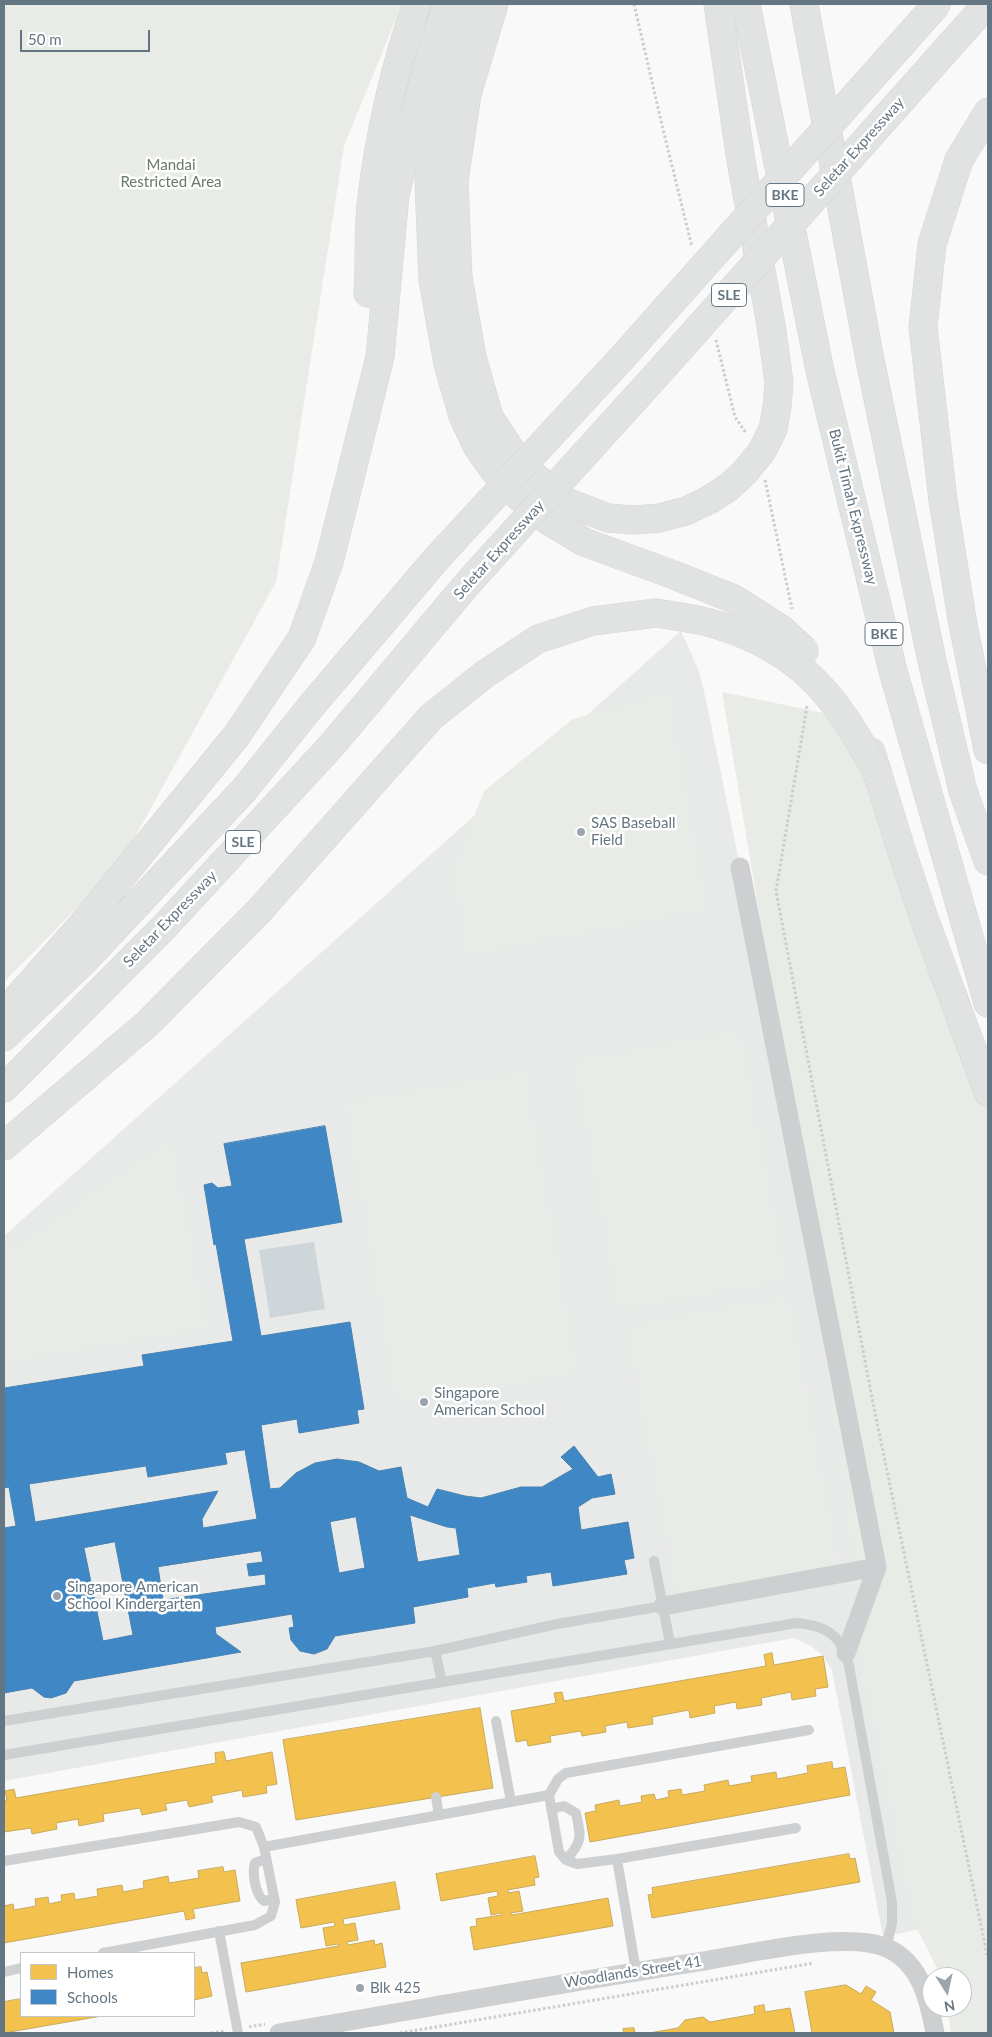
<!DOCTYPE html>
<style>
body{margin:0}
#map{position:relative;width:992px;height:2037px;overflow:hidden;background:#f9f9f9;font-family:Lato,sans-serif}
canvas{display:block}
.frame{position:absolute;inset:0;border:5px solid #657683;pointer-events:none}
.legend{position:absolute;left:20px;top:1952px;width:175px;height:65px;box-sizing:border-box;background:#fff;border:1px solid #c1c8cd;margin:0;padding:6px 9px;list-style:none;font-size:15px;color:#657683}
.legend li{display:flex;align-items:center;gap:10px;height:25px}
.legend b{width:25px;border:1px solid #c1c8cd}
.north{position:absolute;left:922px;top:1967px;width:50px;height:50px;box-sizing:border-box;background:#fff;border:1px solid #c1c8cd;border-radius:50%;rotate:170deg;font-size:14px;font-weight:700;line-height:20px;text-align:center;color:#657683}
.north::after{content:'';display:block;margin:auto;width:18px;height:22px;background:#99a4ac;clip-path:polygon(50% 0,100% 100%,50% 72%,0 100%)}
.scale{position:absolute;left:20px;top:30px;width:130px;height:22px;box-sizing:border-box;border:2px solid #657683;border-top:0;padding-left:6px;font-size:15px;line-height:18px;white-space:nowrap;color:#657683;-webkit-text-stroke:4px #fff;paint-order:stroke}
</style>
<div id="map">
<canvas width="992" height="2037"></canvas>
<div class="frame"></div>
<ul class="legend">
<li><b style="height:14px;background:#f2c14e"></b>Homes</li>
<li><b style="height:14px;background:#3f88c5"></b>Schools</li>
</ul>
<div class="north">N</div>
<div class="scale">50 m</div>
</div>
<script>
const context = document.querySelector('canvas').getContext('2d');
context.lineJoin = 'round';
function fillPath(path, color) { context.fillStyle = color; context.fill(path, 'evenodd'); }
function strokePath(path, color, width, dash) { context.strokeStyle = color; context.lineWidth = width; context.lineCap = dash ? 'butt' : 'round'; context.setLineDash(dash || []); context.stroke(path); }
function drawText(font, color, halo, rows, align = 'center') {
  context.font = font + ' Lato,sans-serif'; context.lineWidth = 5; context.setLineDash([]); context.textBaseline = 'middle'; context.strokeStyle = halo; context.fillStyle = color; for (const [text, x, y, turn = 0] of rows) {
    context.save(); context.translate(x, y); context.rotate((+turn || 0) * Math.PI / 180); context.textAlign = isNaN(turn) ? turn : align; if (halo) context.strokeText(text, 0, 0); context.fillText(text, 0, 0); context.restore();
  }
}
fillPath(new Path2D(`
 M681,631l18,40 7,29 250,1221 -73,16 -51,-267 -10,-15 -11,-9 -17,-8 -790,143v-545z`), '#e8e9e9');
fillPath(new Path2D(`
 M4,4h398l-58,142 -68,436 -156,282 -116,118z
 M722,692l102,21 47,70 23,88 67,177 27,61v924h-37l-4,-26h15v-30h-21l-29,-59 -58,-288 6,-24 -104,-712z
 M670,693l37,217 -240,46 -15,-84 32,-81 89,-72z
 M741,1030l46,251 -169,30 -45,-251z
 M526,1071l52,302 -182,31 -52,-302z
 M172,1138l36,191 -200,33 -4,-38v-70z
 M789,1295l52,273 -164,31 -52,-273z`), '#e8ebe6');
fillPath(new Path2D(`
 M314,1242l11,67 -55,9 -11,-68z`), '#ced6d9');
const homes = new Path2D(`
 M772,1653l2,12 49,-9 5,31 -13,2 1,7 -24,4 -1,-8 -30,6 1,7 -25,4 -1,-7 -22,4 1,7 -25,5 -1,-8 -37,7 1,7 -25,4 -1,-6 -22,4 1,6 -24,4 -1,-5 -31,5 1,6 -23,4 -1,-6 -11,2 -5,-31 45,-8 -2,-10 8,-1 2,9 202,-35 -2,-11z
 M480,1708l13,80 -197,32 -13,-80z
 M224,1752l2,9 46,-9 5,32 -11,2 1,7 -24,4 -1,-7 -31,6 2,6 -24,5 -2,-7 -22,4 2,6 -25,5 -2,-7 -37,6 1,7 -25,5 -1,-7 -22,4 1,6 -25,5 -1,-6 -27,4v-31l3,-1 -2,-9 9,-2 2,9 200,-35 -1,-10z
 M832,1762l1,7 12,-2 5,28 -260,47 -5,-29 11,-2 -1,-6 24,-5 1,6 22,-4 -1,-6 13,-2 2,6 13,-3 -1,-6 13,-2 1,6 23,-4 -1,-6 24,-5 1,6 23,-4 -1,-6 25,-4 1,7 31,-6 -1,-7z
 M849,1854l1,5 5,-1 5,24 -208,36 -4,-23 5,-1 -1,-6z
 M535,1856l4,21 -5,1 1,7 -27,5v3l11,-2 4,20 -12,2 1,2 96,-17 5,28 -139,24 -4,-23 7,-1 -1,-7 26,-4 -1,-2 -10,2 -3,-17 10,-2 -1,-5 -56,10 -5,-27z
 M223,1867l1,5 11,-2 5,31 -47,8 2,9 -9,2 -2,-9 -180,32v-37l9,-2 1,6 22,-4 -1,-7 13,-2 1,7 13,-3 -1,-6 13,-2 1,7 23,-4 -1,-7 25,-4 1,7 21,-4 -1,-7 25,-5 1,7 30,-5 -1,-7z
 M395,1882l5,27 -57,10 1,6 11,-2 3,17 -11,2 1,3 26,-5 1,5 7,-2 4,24 -140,25 -5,-29 98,-17 -1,-2 -12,2 -3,-18 12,-2 -1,-4 -33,6 -5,-28z
 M201,1967l1,6 5,-1 5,24 -18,4v-32z
 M846,1985l15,9 5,-8 10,6 -5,8 19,12 4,21h-82l-7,-41z
 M21,1999v17h81l-98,17v-31z
 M764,2005l1,7 25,-4 5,25h-146l29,-5 7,-8 18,-3 7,5 45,-8 -1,-7z
 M634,2028l1,5h-11l-1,-4z`);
fillPath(homes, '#f2c14e');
strokePath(homes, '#c8aa5e', 1);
const schools = new Path2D(`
 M325,1126l17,96 -98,17 17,97 89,-14 14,87 -7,1 2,13 -60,10 -2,-14 -36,6 9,64 10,-1 16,-15 19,-10 22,-4 22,3 20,9 22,-4 6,31 21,9 9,-18 28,7 16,2 40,-11h21l31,-18 -12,-12 13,-11 24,31 13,-3 4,20 -23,4 -14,9 3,23 47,-8 6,36 -10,2 3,14 -74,12 -2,-14 -25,4 1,6 -31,5 -1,-4 -28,5 1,9 -55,10 2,16 -80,13 -8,13 -13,5 -14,-3 -9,-11 -2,-12 5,-1 -2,-13 -77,13 1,7 25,18 -167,29 -8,12 -15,5 -7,-1 -12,-9 -28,5v-165l12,-2 -7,-39 -5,1v-100l140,-22 -2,-11 91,-14 -17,-97 -2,1 -10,-60 8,-2 6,5 14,-2 -8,-42zM245,1450l12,69 -54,9 -1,-9 16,-28 -183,31 -6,-38 117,-18 2,11 79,-13 -2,-11zM410,1515l37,12 9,1 4,27 -42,7zM356,1517l9,51 -26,5 -9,-51zM115,1542l18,93 -30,6 -19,-93zM261,1551l2,11 -16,2 2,12 16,-2 1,11 -103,15 -5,-33z`);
fillPath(schools, '#3f88c5');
strokePath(schools, '#4a83b1', 1);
const motorway = new Path2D(`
 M465,4l-24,91 -12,86 4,99 15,84 15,52 14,30 17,24 21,23 34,28 35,21 90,33
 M494,4l-27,90 -13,87 4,96 14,80 17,60 31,47 44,37 44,17 26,2 25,-2 27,-7 23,-11 20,-13 16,-15 17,-21 11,-22 4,-22 2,-25 -8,-57 -30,-164 -23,-157
 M746,4l74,367 73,300 95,332
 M804,4l66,356 62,301 31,130 25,70
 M988,112l-29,48 -27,84 -9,83 20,173 19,119 26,131
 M368,293c2,-29 0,-59 3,-88 7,-64 24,-141 46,-201
 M871,752l29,94 24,72 64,174
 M4,1013l79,-89 154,-189 65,-97 27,-76 51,-205 15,-162 31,-124 21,-67
 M4,1037l80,-76 160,-171 68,-85 126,-148
 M4,1088l161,-162 167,-181 136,-162
 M4,1146l144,-123 111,-112 172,-194 54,-43 53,-35 55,-18 63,-8 25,4`);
strokePath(motorway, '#d5d6d6', 29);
strokePath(new Path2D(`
 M634,4l28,121 30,122
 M716,340l19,77 11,16
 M765,480l27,129
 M807,706l-31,185 97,512 115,556
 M249,2027l16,-3
 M211,2033l15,-2
 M400,2033l414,-70`), '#cbcccd', 3, [2.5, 2.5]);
strokePath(new Path2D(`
 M654,1561l16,82
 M435,1651l7,31
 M4,1721l431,-70 122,-27 106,-18
 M496,1721l15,81
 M4,1755l793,-132c31,3 45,13 52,43l43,236v21l-6,25
 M436,1797l3,18
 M551,1809l13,-3 12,7c5,24 7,28 -10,47
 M796,1828l-179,31 -40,5 -11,-4 -7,-8 -10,-57 9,-16 8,-6 243,-43
 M264,1847l285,-52
 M266,1859l-11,4c-3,10 0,31 9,38l10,-2
 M617,1859l19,112
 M4,1861l235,-39 17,5 8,20 11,55 -4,14 -16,9 -152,28
 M219,1931l19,102
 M4,1972l17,-4`), '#cecfd0', 10);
strokePath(new Path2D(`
 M740,867l137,700 -31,86
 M663,1606l214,-39
 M279,2033c141,-24 283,-50 425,-72 45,-7 143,-31 183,-13 34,15 42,53 48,85`), '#cecfd0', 19);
strokePath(motorway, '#e1e2e2', 28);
const motorwayBridge = new Path2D(`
 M438,557l183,-198 316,-355
 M674,575l60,24 47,30 24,22
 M468,583l193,-213 326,-366
 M681,617c51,7 106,32 141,72 23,25 40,57 57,86`);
strokePath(motorwayBridge, '#d5d6d6', 29, []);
strokePath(motorwayBridge, '#e1e2e2', 28);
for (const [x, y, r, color] of [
 [581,832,5,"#99a4ac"],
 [424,1402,5,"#99a4ac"],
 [57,1596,5,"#99a4ac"],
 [360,1988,5,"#99a4ac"]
]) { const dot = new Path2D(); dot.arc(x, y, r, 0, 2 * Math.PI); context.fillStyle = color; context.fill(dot); strokePath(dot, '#fff', 2); }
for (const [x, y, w] of [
 [785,195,38],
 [729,295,35],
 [884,634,38],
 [243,842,35]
]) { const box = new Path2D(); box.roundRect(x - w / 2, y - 11.5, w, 23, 4); context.fillStyle = '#fff'; context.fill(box); strokePath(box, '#657683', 1); }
drawText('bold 14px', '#657683', null, [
 ["BKE",785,195],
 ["SLE",729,295],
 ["BKE",884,634],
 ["SLE",243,842]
]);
drawText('15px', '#657683', '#fff', [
 ["Seletar Expressway",859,147,-48],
 ["Bukit Timah Expressway",853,507,76],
 ["Seletar Expressway",499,550,-48],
 ["Seletar Expressway",170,919,-46],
 ["Woodlands Street 41",633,1972,-9]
]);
drawText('15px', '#687a64', '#fff', [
 ["Mandai",171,165],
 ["Restricted Area",171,182]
]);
drawText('15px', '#657683', '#fff', [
 ["SAS Baseball",591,823],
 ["Field",591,840],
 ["Singapore",434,1393],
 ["American School",434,1410],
 ["Singapore American",67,1587],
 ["School Kindergarten",67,1604],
 ["Blk 425",370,1988]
], 'left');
</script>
